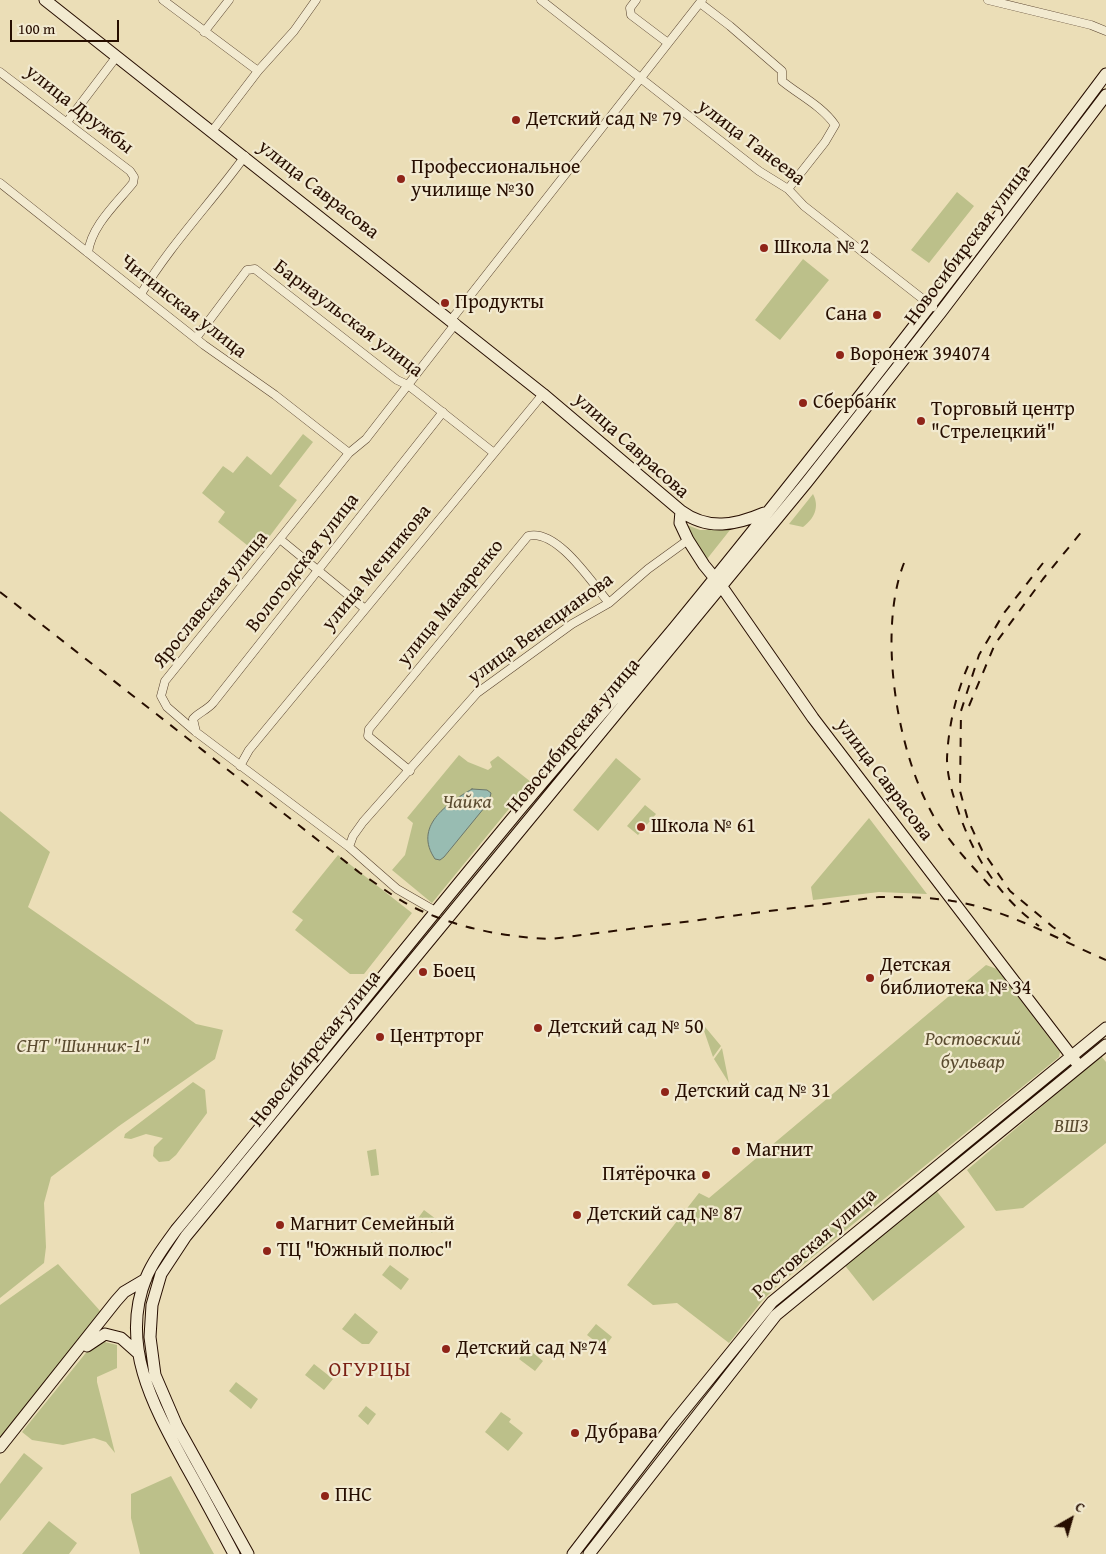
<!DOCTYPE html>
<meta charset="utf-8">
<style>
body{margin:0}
#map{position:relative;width:1106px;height:1554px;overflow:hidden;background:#ebdeb7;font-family:"Gentium Book Plus",serif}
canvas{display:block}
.north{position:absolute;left:1046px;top:1494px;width:50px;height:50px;-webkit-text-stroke:4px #f2ead0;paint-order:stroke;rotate:38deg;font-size:14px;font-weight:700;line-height:20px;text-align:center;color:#270e00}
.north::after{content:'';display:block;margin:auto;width:18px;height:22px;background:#270e00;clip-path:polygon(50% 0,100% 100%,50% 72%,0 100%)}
.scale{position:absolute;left:10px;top:20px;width:109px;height:22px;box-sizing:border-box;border:2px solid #270e00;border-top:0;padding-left:6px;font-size:15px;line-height:18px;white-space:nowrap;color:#270e00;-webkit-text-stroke:4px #f2ead0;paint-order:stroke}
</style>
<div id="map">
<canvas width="1106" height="1554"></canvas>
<div class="north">С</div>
<div class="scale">100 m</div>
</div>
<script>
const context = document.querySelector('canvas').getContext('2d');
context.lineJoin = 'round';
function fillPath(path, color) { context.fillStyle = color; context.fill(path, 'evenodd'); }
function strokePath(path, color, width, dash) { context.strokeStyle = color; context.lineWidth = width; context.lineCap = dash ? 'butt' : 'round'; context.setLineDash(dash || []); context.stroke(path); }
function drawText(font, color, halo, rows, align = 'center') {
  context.font = font + ' "Gentium Book Plus",serif'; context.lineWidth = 4.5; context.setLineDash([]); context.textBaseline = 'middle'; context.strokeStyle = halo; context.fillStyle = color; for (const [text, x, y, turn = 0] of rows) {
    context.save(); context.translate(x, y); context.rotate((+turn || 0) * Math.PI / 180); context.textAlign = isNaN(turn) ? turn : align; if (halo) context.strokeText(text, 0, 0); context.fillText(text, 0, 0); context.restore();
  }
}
fillPath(new Path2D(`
 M957,192l17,14 -45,57 -18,-13z
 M803,259l26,21 -49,60 -25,-20z
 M303,434l10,8 -34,44 18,14 -40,53 -39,-31 7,-10 -23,-19 21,-27 10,7 14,-17 24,19z
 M813,494c7,13 1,25 -10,33l-14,-3z
 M687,525l13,5h30l-23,29 -5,-3z
 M459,755l9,7 20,8 4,-3 -2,-5 8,-6 33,26 -99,121 -40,-33 13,-15 8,-32 -6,-5z
 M616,758l25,21 -43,52 -25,-21z
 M645,805l11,9 -18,21 -11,-9z
 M0,811l50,41 -22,55 168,117 27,6 -8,29 -96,67 -68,51 -7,26 2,44 -2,16 -44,35z
 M869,818l58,76 -48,-2 -66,8 -2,-13z
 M338,855l74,58 -48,61h-14l-55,-44 8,-10 -11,-8z
 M986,965l11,4 63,83 -1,5 -281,228 -16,16 -33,42 -52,-40 -24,2 -26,-20 72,-92 10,5z
 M701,1022l20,24 -8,11z
 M722,1048l7,35 -15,-24z
 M1101,1056l5,6v81l-83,65 -27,3 -29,-41z
 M193,1082l12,8 2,23 -31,42 -7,6 -10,1 -6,-6 1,-9 9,-9 -17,-4 -15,5 -7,-1 1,-4z
 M376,1149l3,26 -8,1 -4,-25z
 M935,1189l30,38 -92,74 -30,-38z
 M424,1210l16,12 -8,11 -16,-12z
 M58,1264l44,49 -102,125v-133z
 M390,1265l19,14 -8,11 -19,-15z
 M355,1313l23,19 -9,12h-7l-20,-15z
 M596,1324l16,13 -8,11 -17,-13z
 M101,1341l16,4v23l-20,9v5l18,71 -9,-11 -12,-4 -31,7 -31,-5 -10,-8 67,-83z
 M527,1348l16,13 -8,10 -16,-12z
 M314,1364l19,15 -9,11 -19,-15z
 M236,1382l22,17 -7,10 -22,-18z
 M366,1406l10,8 -8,11 -10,-9z
 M501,1412l10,7 -2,3 14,11 -15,18 -23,-19z
 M24,1453l19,15 -43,53v-37z
 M171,1476l43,78h-74l-9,-36v-24z
 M49,1521l28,22 -8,11h-47z`), '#bcc08a');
const water = new Path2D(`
 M472,789l15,1 4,3 -2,9 -45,55 -4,3 -5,-1c-22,-32 11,-55 37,-70z`);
fillPath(water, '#98bcb2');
strokePath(water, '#6b766b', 1);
const street = new Path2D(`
 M163,0l95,71
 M541,0l218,171 29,18 16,17 129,101
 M636,0l-6,8 1,7 37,28
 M988,0l103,25 15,6
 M700,3l30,23 52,45v10c17,14 40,25 53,44l-10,17 -37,47
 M204,32l25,-32
 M0,72l130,99 4,6 -1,6c-16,20 -42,43 -45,70
 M67,122l50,-66
 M213,130l45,-59 36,-40 22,-31
 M0,183l204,162 71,50 74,58
 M141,294c29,-49 70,-91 104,-138
 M451,320l251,-320
 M196,338l51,-68 8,-1 142,111 11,5 86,68
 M281,540l83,68
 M196,732l-3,-13c5,-6 14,-9 20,-16l230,-291
 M240,766l9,-16 294,-356
 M410,771l-42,-35 1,-7 159,-193c29,-8 64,47 81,67
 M349,847l4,-11 10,-14 114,-129 95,-69 37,-21 39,-34 40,-29
 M437,912l-40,-23 -48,-42 -153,-115 -29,-25 -6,-11 4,-15 184,-228 17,-14 90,-116`);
const secondary = new Path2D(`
 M45,0l498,394 138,117 -1,12 8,17 16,25 18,22 91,131 266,348
 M681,511c27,20 55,14 83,2
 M87,1346l18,-12 16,4 18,16
 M0,1447l116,-146 8,-9 22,-13
 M234,1554c-16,-30 -32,-60 -49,-90 -31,-57 -66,-119 -39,-186 7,-17 19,-33 30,-48 113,-136 222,-274 335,-410 54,-65 110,-128 164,-193 148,-181 291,-366 431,-553
 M248,1554l-71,-128 -22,-51 -5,-38 2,-32 9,-31 25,-38 621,-754 134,-170 165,-217
 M573,1554l99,-129 100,-123 334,-274
 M589,1554l187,-239 330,-270`);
strokePath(street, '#58422e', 9);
strokePath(secondary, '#270e00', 13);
strokePath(street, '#f2ead0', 8);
strokePath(secondary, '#f2ead0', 11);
strokePath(new Path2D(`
 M904,563c-28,71 -6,202 37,265 14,20 32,39 49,58
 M1043,563l-39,50 -25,42 -18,56 -1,80 8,29 14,30 28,41 43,36 21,14
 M0,592l360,281c16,10 32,23 49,32 43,22 94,32 142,34l328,-42c24,0 49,0 73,4 54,8 105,38 154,59
 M968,666c-12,28 -20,62 -21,93 0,14 4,29 8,42 15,49 41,94 84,125
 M969,706l26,-62 48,-65 40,-49`), '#270e00', 2, [9, 9]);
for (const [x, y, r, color] of [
 [516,120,5,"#8f2418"],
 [401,179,5,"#8f2418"],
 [764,248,5,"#8f2418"],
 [445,303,5,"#8f2418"],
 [877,315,5,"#8f2418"],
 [840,355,5,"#8f2418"],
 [803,403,5,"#8f2418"],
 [921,421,5,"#8f2418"],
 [641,827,5,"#8f2418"],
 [423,972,5,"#8f2418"],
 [870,978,5,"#8f2418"],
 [538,1028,5,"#8f2418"],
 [380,1037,5,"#8f2418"],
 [665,1092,5,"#8f2418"],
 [736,1151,5,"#8f2418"],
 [706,1175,5,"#8f2418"],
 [577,1215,5,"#8f2418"],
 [280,1225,5,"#8f2418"],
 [267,1251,5,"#8f2418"],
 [446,1349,5,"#8f2418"],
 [575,1433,5,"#8f2418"],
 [325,1496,5,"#8f2418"]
]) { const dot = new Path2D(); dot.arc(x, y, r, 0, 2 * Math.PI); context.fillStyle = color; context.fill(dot); strokePath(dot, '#f2ead0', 2); }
drawText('20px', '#270e00', '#f2ead0', [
 ["улица Дружбы",79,110,38],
 ["улица Танеева",751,143,37],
 ["улица Саврасова",318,190,38],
 ["Новосибирская улица",968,245,-53],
 ["Читинская улица",183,307,38],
 ["Барнаульская улица",348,319,37],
 ["улица Саврасова",631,446,42],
 ["Вологодская улица",303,563,-52],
 ["улица Мечникова",377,568,-50],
 ["Ярославская улица",211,600,-51],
 ["улица Макаренко",451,603,-51],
 ["улица Венецианова",541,629,-36],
 ["Новосибирская улица",574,736,-50],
 ["улица Саврасова",884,780,53],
 ["Новосибирская улица",316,1049,-51],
 ["Ростовская улица",815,1244,-41]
]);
drawText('20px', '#270e00', '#f2ead0', [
 ["Детский сад № 79",526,120],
 ["Профессиональное",411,168],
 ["училище №30",411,191],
 ["Школа № 2",774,248],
 ["Продукты",455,303],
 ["Сана",867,315,"right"],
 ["Воронеж 394074",850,355],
 ["Сбербанк",813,403],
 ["Торговый центр",931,410],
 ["\"Стрелецкий\"",931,433],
 ["Школа № 61",651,827],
 ["Детская",880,966],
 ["библиотека № 34",880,989],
 ["Боец",433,972],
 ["Детский сад № 50",548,1028],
 ["Центрторг",390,1037],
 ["Детский сад № 31",675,1092],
 ["Магнит",746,1151],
 ["Пятёрочка",696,1175,"right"],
 ["Детский сад № 87",587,1215],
 ["Магнит Семейный",290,1225],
 ["ТЦ \"Южный полюс\"",277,1251],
 ["Детский сад №74",456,1349],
 ["Дубрава",585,1433],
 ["ПНС",335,1496]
], 'left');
drawText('italic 20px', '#5b4c30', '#f2ead0', [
 ["Чайка",467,803],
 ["Ростовский",973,1040],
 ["бульвар",973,1063],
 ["СНТ \"Шинник-1\"",83,1047],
 ["ВШЗ",1071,1127]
]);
context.letterSpacing = '1px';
drawText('21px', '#7a1f14', '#f2ead0', [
 ["ОГУРЦЫ",370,1371]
]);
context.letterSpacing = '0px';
</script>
